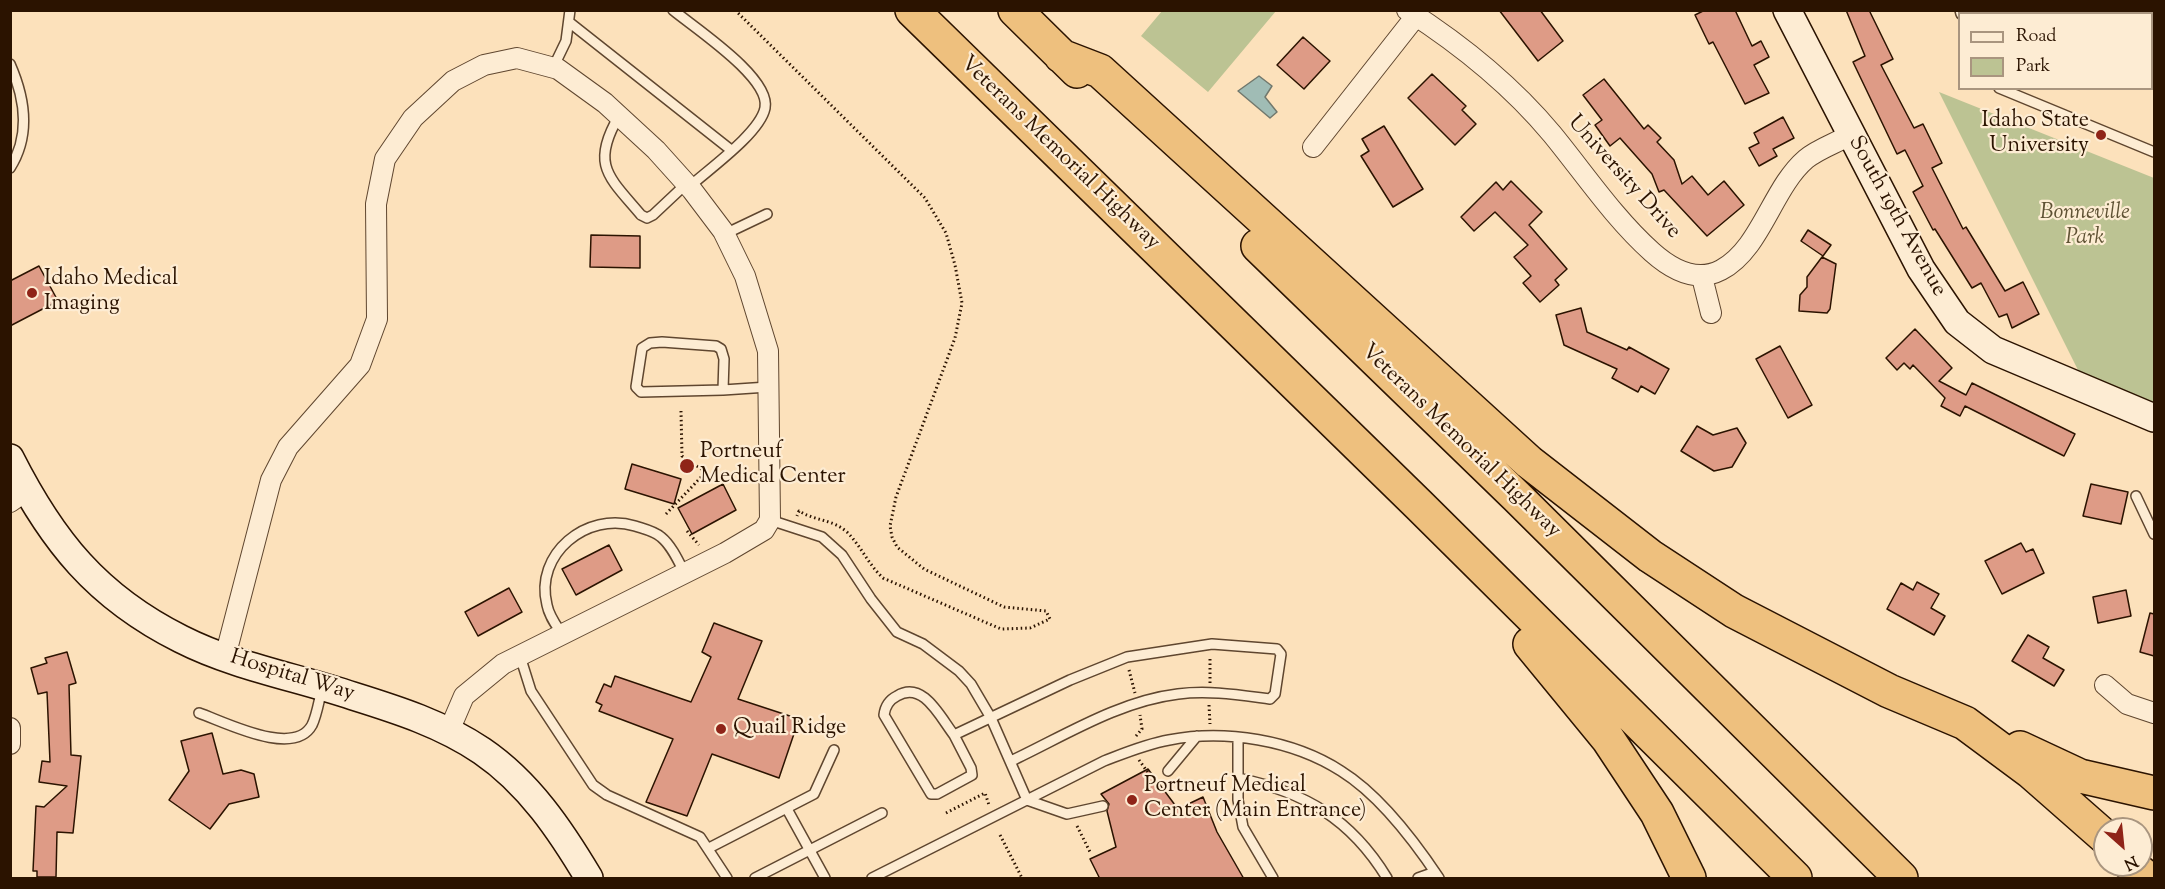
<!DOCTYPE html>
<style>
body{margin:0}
#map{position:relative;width:2165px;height:889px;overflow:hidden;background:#fce1bb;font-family:"Sorts Mill Goudy",serif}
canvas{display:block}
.frame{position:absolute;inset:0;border:12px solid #2b1300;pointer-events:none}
.legend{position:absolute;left:1958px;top:12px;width:195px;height:78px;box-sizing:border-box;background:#fdecd3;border:2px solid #a9957f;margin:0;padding:8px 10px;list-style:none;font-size:18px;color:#2b1300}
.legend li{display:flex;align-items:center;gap:12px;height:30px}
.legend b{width:30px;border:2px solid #a9957f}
.north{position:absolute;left:2093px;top:817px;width:60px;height:60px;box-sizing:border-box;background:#fdecd3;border:2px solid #a9957f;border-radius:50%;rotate:153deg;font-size:16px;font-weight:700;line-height:24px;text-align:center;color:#2b1300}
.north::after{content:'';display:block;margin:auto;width:21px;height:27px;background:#8f2418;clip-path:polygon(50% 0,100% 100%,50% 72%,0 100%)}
</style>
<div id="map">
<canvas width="2165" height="889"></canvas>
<div class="frame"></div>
<ul class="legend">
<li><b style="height:8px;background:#fdecd3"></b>Road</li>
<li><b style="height:16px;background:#bcc393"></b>Park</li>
</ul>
<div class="north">N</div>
</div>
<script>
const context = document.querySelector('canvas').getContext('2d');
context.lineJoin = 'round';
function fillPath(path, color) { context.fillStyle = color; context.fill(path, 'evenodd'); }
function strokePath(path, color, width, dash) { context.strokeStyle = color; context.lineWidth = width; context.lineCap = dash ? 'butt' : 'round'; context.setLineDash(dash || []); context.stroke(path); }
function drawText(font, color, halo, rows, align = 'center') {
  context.font = font + ' "Sorts Mill Goudy",serif'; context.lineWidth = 4.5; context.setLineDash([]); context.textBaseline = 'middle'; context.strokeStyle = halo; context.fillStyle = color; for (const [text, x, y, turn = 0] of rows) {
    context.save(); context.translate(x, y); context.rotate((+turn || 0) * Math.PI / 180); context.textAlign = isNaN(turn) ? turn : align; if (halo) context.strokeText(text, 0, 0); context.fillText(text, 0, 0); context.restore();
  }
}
fillPath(new Path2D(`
 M1162,11v-1l114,1 -68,81 -67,-56z
 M1939,92l215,86v248l-60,-24z`), '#bcc393');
const water = new Path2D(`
 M1259,76l13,10 -7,11 12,15 -7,6 -32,-27z`);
fillPath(water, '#a0bcb5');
strokePath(water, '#71786d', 1.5);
const building = new Path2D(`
 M1499,10h41l23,31 -25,20z
 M1705,10h30l17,36 9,-5 8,16 -15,8 15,28 -24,11 -32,-62 -4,2 -14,-29z
 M1846,10h23l24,49 -12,6 33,63 9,-4 19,39 -10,5 31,61 3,-2 39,64 18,-9 16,32 -27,14 -5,-14 -8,3 -18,-34 -9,5 -37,-59 -2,1 -20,-38 10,-6 -18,-36 -8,4 -44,-92 12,-6z
 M1303,37l27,24 -26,28 -27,-24z
 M1432,74l34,32 -4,4 14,14 -21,21 -47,-47z
 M1604,79l40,50 4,-4 13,13 -4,4 17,18 8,24 10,-8 16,19 16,-14 20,24 -37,31 -43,-46 -5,2 -7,-18 -32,-36 -10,8 -15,-21 7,-5 -19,-25z
 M1783,117l11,21 -21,11 4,7 -18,10 -10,-18 10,-5 -5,-10z
 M1384,126l39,63 -30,18 -32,-51 8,-5 -7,-12z
 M1511,181l31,31 -13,13 38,44 -12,11 4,5 -19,17 -17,-19 8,-7 -17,-19 14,-12 -33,-33 -21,19 -13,-14 35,-35 7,8z
 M1808,230l23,15 -8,11 -22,-15z
 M591,235l49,1v32l-50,-1z
 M1822,257l14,7 -6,45 -3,4 -28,-2 1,-16 7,-8v-10z
 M39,266l19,35 -48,25v-45z
 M1581,308l6,24 40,18 2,-3 40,22 -14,25 -14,-8 -3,6 -26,-14 5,-9 -53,-24 -8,-30z
 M1915,329l37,39 -13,13 27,14 6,-12 103,51 -11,22 -99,-50 -5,10 -19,-10 4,-8 -32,-33 -3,4 -6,-6 -7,7 -11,-12z
 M1780,346l32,59 -24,13 -32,-59z
 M1697,426l16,9 24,-7 9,15 -14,24 -18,4 -33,-20z
 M632,464l49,15 -7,25 -49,-15z
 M723,484l13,26 -44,24 -14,-26z
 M2091,484l37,8 -7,32 -38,-8z
 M2021,543l5,9 7,-3 11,24 -42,21 -17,-33z
 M609,545l13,25 -46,25 -14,-26z
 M1917,582l22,12 -8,14 14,8 -11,19 -47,-26 14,-26 12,7z
 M509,588l13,24 -44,24 -13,-24z
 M2126,590l5,26 -33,7 -5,-26z
 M2150,613l4,1v42l-14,-4z
 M714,623l48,18 -24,58 61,20 -20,59 -67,-24 -25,62 -41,-14 27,-63 -74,-28 3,-6 -6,-3 8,-18 7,3 4,-11 76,26 20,-45 -9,-5z
 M2028,635l21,12 -6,11 21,12 -10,16 -42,-25z
 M67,652l9,31 -7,2 2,70 10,1 -8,77 -16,-1 -1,45h-19v-6h-4l3,-65 8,1 23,-21 -28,-4 3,-21 8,1 -3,-70 -9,2 -7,-26 16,-5 -2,-5z
 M212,733l11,41 18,-4 13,4 5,23 -30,7 -19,25 -41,-29 20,-29 -8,-30z
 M1148,769l30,40 25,-12 14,35 27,47h-144l-10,-20 26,-12 -9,-36 2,-7 -8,-10z`);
fillPath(building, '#de9b86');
strokePath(building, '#2b1300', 1.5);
const lane = new Path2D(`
 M673,10c23,19 98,68 92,98 -5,25 -56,61 -76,79
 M1960,10l1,4
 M569,22l162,128
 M10,64c15,34 21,71 0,104
 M553,68l13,-27 4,-31
 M1999,88l155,64
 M619,116c-29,49 -10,61 22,99l6,3 6,-3 33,-31
 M725,234l42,-20
 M662,342l54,4 5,3 3,10 -1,31 -82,2 -5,-5 6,-39 8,-5z
 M723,390l45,-3
 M2136,496l18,38
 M770,520l52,17 20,18 29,44 26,33 26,12 36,27 12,13 20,34 36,82 40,14 36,-8
 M562,634c-6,-9 -13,-18 -15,-29 -13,-51 40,-94 88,-79 9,3 19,5 26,11 10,8 17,23 23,35
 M520,656l11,35 62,94 14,10 93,42 27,41
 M199,713c26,9 95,45 113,12 5,-10 7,-25 10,-36
 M954,735c-14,-18 -31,-55 -57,-39 -8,4 -12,11 -13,19l47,79h6l35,-19 -1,-7 -17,-33 116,-55 57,-23 85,-13 65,5 4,5 -6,40 -5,5c-31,-4 -61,-9 -92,-5 -59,7 -114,42 -167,67
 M1238,738v62l5,27 30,51
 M1168,771l29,-35
 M1238,778c67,14 113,41 149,100
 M787,809l38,69
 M709,848l105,-54 20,-44
 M755,878l127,-65
 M872,878l232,-117c21,-8 42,-17 65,-21 56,-11 124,0 172,31 37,23 74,71 98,107
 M1418,878l17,-6`);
const street = new Path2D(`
 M1407,10c53,34 105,76 145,124 32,39 62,84 100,118 19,17 44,31 69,18 40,-21 51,-82 85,-111 12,-10 30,-16 44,-24
 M1313,147l103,-131
 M1702,277l9,36
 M10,502l17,-12
 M225,657l46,-177 17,-33 72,-82 17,-46 -1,-115 9,-45 28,-41 40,-37 31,-16 33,-7 41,11 47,34 51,47 36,40 31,41 22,45 23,75 2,169 -6,10 -39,23 -222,111 -39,32 -15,35
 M2105,685l22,19 27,9
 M10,728v16`);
const secondary = new Path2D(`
 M1787,10l134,259 36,53 36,28 161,68
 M10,458c42,83 87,139 171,181 53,27 115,38 172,57 45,14 89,28 129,55 47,32 79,80 107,127`);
const highway = new Path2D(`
 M912,10l507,495 376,373
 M1015,10l62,61
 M1061,56l39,15 429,391 121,94 84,55 155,80 76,32 66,49 74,65
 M1258,246l259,251 384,381
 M1530,644l78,95 49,74 32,65
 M2020,748l60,28 74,17
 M2131,865l16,13`);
strokePath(lane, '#5f462f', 12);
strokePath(street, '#5f462f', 22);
strokePath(secondary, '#2b1300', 30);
strokePath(highway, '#2b1300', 36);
strokePath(new Path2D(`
 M735,10l190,188 21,35 9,32 7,38 -7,35 -59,159 -6,29 2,11 5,10 27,22 80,38 42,4 4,8 -20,9 -29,1 -118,-51c-15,-14 -22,-32 -36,-46 -15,-13 -32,-11 -48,-21l-2,5
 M666,514l40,-42 -24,-16 -1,-45
 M687,531l12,14
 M1129,670l6,23
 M1210,683v-27
 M1209,705l1,19
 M1136,736l6,-7 -2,-14
 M1139,760l10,14
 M946,813l39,-20 4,12
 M1077,826l14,28
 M1000,835l22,43`), '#2b1300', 3, [1.5, 3]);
strokePath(lane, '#fdecd3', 9);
strokePath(street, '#fdecd3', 20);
strokePath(secondary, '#fdecd3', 27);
strokePath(highway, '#eec07e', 33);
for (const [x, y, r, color] of [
 [2101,135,6,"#8f2418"],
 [32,293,6,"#8f2418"],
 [687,466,8,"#8f2418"],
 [721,729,6,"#8f2418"],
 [1132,800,6,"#8f2418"]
]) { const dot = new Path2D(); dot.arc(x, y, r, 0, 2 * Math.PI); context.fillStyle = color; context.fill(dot); strokePath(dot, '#fdecd3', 2); }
drawText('22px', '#2b1300', '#fdecd3', [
 ["Idaho State",2089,122,"right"],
 ["University",2089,147,"right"],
 ["Idaho Medical",44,280],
 ["Imaging",44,305],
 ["Portneuf",700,453],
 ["Medical Center",700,478],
 ["Quail Ridge",733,729],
 ["Portneuf Medical",1144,787],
 ["Center (Main Entrance)",1144,812]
], 'left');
drawText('22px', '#2b1300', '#fdecd3', [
 ["Veterans Memorial Highway",1059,154,44],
 ["University Drive",1623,178,48],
 ["South 19th Avenue",1896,217,61],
 ["Veterans Memorial Highway",1460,442,44],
 ["Hospital Way",292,677,17]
]);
drawText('italic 22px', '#5e5133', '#fdecd3', [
 ["Bonneville",2085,214],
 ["Park",2085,239]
]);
</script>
